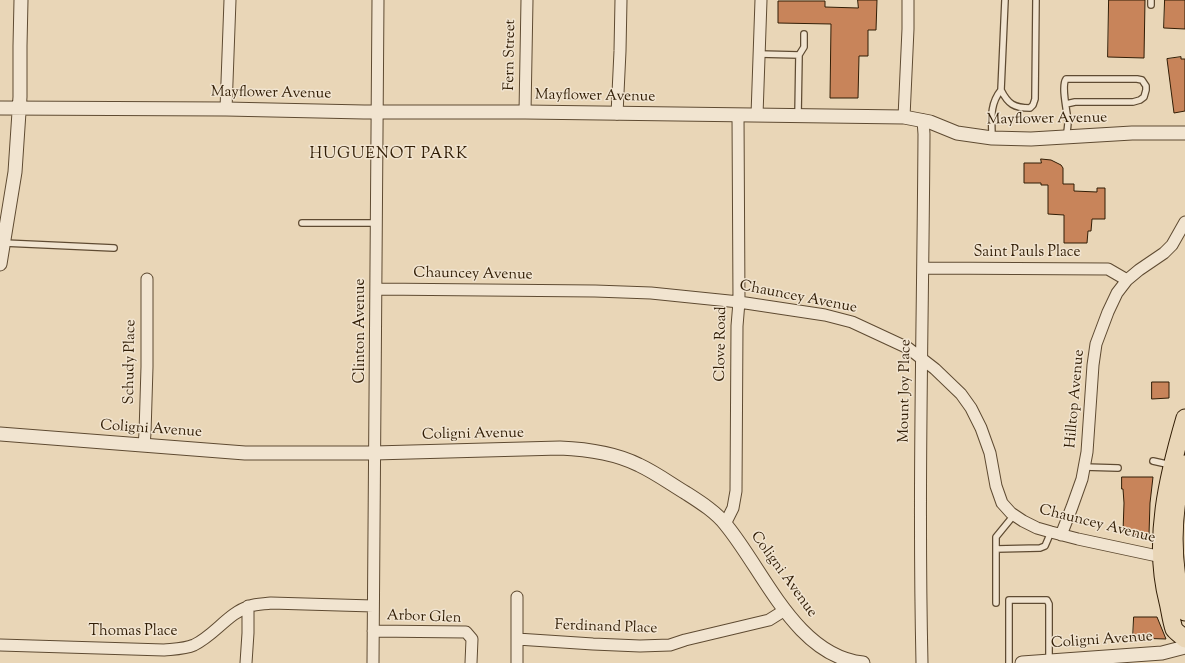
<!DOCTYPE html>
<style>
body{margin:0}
canvas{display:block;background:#e9d6b7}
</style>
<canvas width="1185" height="663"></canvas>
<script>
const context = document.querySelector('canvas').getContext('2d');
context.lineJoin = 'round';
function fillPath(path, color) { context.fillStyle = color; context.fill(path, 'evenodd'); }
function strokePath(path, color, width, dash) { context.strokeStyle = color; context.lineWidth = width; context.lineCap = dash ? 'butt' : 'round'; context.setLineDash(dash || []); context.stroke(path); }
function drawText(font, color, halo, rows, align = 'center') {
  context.font = font + ' "Sorts Mill Goudy",serif'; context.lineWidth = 3; context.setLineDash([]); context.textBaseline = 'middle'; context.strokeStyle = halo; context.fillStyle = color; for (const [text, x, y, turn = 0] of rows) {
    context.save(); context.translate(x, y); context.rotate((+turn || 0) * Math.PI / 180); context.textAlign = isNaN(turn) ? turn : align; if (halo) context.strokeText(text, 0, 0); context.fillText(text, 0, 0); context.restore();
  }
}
const building = new Path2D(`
 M858,0h19l-1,30h-8v26h-9l-1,42h-28l1,-74 -53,-1v-22h47v6l33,1z
 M1109,0h36l-1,58 -36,-1z
 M1165,0h20v29l-21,-1z
 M1181,57v2h4v52l-11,2 -7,-54z
 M1041,159l10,1 10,5 2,3v16h11v7l23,1v-4h8v31h-13l-1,12h-3l-1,12h-23v-28l-16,-1v-29h-7v-2h-17v-20h17z
 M1152,382h17v16l-17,1z
 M1122,477h31l-3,26 -1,31 -5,3 -21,-5 1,-29 -1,-14h-1z
 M1134,617h23l9,22 -33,-1z`);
fillPath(building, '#c8845a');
strokePath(building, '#311d05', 1);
const service = new Path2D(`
 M1151,5v-5
 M759,54l40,1 -1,60
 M799,55l5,-8v-13
 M1001,90c7,14 13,18 29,18l3,-3 2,-6 1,-99
 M1066,104l9,-2h58l7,-2 4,-3 2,-7v-4l-4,-6 -5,-1h-71c-5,7 1,32 2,42 0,5 -1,11 -2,16
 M992,138c0,-18 -3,-33 9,-48l4,-90
 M302,223h75
 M4,243l110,5
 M1153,461l18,4
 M1084,467l34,1
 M996,549l44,-1 5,-2 6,-14
 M996,603v-66l18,-22
 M1009,663v-63h38l2,4v57`);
const minor = new Path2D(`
 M226,109l4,-109
 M525,112l2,-112
 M617,114l3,-63 1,-51
 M757,115l4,-115
 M904,117l4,-88v-29
 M924,268l184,1 19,11
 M376,289l219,2 56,2 88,9 86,13 27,7 56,26 27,21 26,25 10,14 10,20 9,25 6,33 6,17 9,10 12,8 14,7 14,4 27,7 84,18h5
 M144,445l1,-12 2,-66v-88
 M725,524l8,-16 3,-17 1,-165 2,-24 -1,-187
 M1061,535l11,-28 10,-28 5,-27 6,-87 3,-21 12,-32 9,-19 10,-13 12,-10 25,-17 8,-8 13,-23
 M373,631l93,1 6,7 -1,24
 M517,639l76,5 47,2 30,-1 15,-5 84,-20 16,-10
 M0,645l164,5c10,-1 21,-1 30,-5 21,-10 34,-32 56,-39 6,-2 14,-2 21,-3l102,3
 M246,663l2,-30v-27
 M373,663l5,-663
 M517,663v-66
 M922,663c-4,-176 1,-353 2,-529l-1,-14`);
const tertiary = new Path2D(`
 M0,108l226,1 138,3h161l379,5 26,5 27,11 35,5 39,1 101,-6h53
 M0,264l15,-92 5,-75v-51l1,-46
 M0,434l245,19h129l186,-5c26,1 55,5 79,17 17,8 32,19 47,28 14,9 30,19 40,32 38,46 70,131 137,138
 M1022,663l140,-10 23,-6`);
const primary = new Path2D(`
 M1185,418c-17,58 -33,123 -17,184 2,8 3,18 6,27 2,3 8,7 11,10
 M1185,464c-14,47 -15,101 0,148`);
strokePath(service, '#5f4b32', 8);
strokePath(minor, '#5f4b32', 13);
strokePath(tertiary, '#5f4b32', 15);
strokePath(primary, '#311d05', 19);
strokePath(service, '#f1e4d0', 5.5);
strokePath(minor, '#f1e4d0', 11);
strokePath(tertiary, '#f1e4d0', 13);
strokePath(primary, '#e9d6b7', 17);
drawText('15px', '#311d05', '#f1e4d0', [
 ["Fern Street",511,55,-89],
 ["Mayflower Avenue",271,94,1],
 ["Mayflower Avenue",595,97,1],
 ["Mayflower Avenue",1047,120,-1],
 ["Saint Pauls Place",1027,253],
 ["Chauncey Avenue",473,275,1],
 ["Chauncey Avenue",798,298,11],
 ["Clinton Avenue",361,331,-90],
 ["Clove Road",722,344,-89],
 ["Schudy Place",131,362,-89],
 ["Mount Joy Place",906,391,-89],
 ["Hilltop Avenue",1076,399,-85],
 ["Coligni Avenue",151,430,4],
 ["Coligni Avenue",473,435,-1],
 ["Chauncey Avenue",1097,525,14],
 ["Coligni Avenue",783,575,54],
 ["Arbor Glen",424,618,2],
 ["Ferdinand Place",606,628,2],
 ["Thomas Place",133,632],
 ["Coligni Avenue",1102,641,-4]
]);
context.letterSpacing = '1px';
drawText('16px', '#311d05', '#f1e4d0', [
 ["HUGUENOT PARK",389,155]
]);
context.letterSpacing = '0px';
</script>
